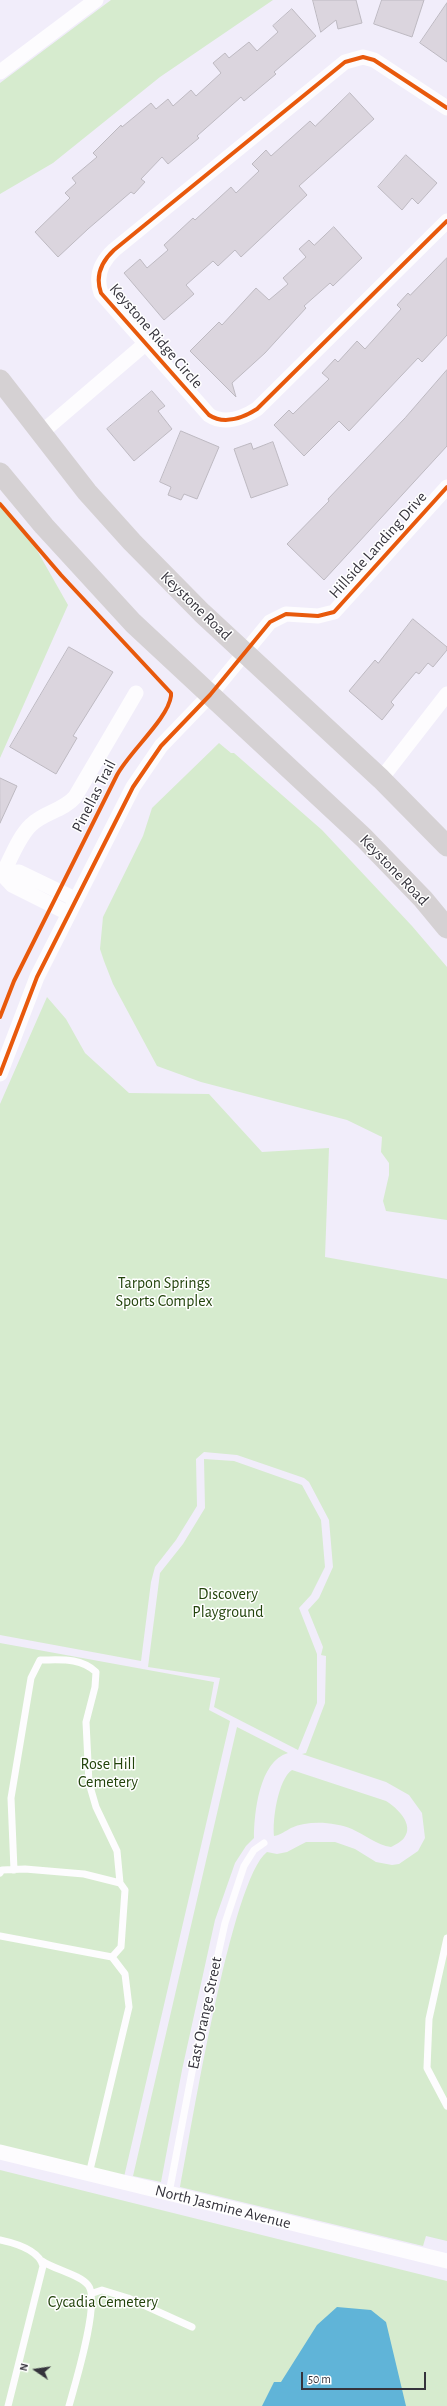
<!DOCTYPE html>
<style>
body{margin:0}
#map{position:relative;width:447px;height:2406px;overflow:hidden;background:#f1edfa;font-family:"Alegreya Sans",sans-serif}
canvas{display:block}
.north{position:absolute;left:16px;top:2350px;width:40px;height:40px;-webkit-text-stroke:3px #fff;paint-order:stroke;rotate:283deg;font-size:11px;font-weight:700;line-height:16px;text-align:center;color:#35333c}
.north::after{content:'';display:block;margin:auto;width:14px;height:18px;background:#35333c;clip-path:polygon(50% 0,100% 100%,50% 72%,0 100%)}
.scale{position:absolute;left:301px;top:2372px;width:125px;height:18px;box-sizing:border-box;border:2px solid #35333c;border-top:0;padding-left:5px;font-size:12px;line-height:14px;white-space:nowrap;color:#35333c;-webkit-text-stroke:3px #fff;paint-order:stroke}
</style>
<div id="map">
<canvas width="447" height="2406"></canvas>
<div class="north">N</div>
<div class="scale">50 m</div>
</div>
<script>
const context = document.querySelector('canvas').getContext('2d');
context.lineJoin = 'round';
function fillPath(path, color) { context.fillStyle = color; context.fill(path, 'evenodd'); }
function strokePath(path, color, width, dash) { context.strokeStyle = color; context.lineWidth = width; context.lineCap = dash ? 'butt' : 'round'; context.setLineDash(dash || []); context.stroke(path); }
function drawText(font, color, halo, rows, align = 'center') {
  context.font = font + ' "Alegreya Sans",sans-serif'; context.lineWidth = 3; context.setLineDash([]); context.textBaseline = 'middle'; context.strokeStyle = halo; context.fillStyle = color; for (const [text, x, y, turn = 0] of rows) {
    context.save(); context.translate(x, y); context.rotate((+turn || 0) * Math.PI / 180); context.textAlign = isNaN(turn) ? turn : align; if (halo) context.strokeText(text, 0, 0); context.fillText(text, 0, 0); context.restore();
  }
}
fillPath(new Path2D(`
 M111,0h162l-113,77 -107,86 -53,31v-111z
 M0,501l26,30 42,74 -68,153z
 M219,743l12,10h3l88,77 90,96 35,41v253l-61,-9 -3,-10 6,-26v-12l-8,-11 1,-15 -35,-17 -146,-38 -44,-16 -44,-82 -9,-23 -4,-12 3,-32 40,-81 9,-28z
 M47,997l19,22 19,34 44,40 80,1 53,58 67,-4 -4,109 122,22v962l-21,-5 -3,10 -243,-59c11,-56 51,-308 87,-335l10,2 10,-2 19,-10h29l20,7 21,13 16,3 7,-1 19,-13 7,-13 -3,-25 -13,-18 -23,-13 -84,-28 4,-1 19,-50 1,-47 -5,-1 2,-8 -15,-37 11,-12 14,-31 -4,-47 -20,-38 -5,-4 -67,-23 -33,-3 -8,7 1,47 -21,34 -21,27 -4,15 -10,79 -141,-26v-531z
 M204,1459l30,2 68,24 19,35 4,47 -14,28 -12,13 18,46v49l-19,47 -84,-43 6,-29 -72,-11 12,-94 23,-29 22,-36z
 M0,1643l214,39 -5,28 21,11 -106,456 -124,-32z
 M237,1727l51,26c-29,8 -34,61 -34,85l-8,8 -11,17 -20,57 -33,150 -21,112 -28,-6z
 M292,1770l94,31c10,6 29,23 18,37 -3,4 -9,7 -13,9 -14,-2 -26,-12 -39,-18 -18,-7 -43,-9 -61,-1 -6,3 -10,7 -17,8 -2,-15 4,-57 18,-66z
 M0,2170l447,111v125h-447z`), '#d6ebce');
fillPath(new Path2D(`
 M337,2307l34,3 15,12 20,84h-144l12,-24h7l36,-57z`), '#60b4d8');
const building = new Path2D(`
 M313,0h43l6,23 -24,6 -2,-9 -15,12z
 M382,0h42l-12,37 -38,-13z
 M447,3v59l-27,-19z
 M292,9l24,27 -42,36 2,2 -32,27 -3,-4 -44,39 2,2 -31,26 -6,-7 -21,22 4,3 -11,12 -3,-2 -43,37 -30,28 -23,-25 35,-34 -5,-5 11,-10 -4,-5 25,-21 -4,-4 28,-28 1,2 29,-24 5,6 12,-10 5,7 18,-16 5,6 25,-23 -8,-10 12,-10 4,5 20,-16 8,9 21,-19 -5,-6z
 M350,93l24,26 -75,67 8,9 -66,62 -6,-7 -17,16 -5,-5 -27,24 8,9 -30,26 -40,-47 16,-14 7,9 21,-18 -4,-5 29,-27 2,2 36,-33 5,6 23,-22 -7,-7 14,-14 5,6 39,-35 5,5z
 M406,155l31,28 -19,21 -6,-6 -10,12 -24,-23z
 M334,227l28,31 -29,28 -3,-3 -26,23 2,2 -41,45 -33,30 4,14 -46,-46 29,-29 3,3 34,-37 13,12 19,-16 -5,-6 23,-21 -7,-8 10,-9 5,5z
 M447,258v77l-25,27 -4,-4 -69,73 -10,-10 -35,35 -30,-31 15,-15 4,4 36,-35 -7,-6 13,-14 3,3 19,-21 8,8 36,-40 -4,-4 11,-12 2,2z
 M447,370v76l-123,134 -37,-36 42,-43 -1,-2 77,-81z
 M152,391l13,15 -7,5 14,18 -38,32 -27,-32z
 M181,431l38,16 -22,52 -13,-5 -3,6 -13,-5 3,-8 -11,-5z
 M273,442l15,43 -37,13 -17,-49 17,-6 2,6z
 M413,619l34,28v3l-14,17 -5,-4 -9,11 -3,-2 -25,30 3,3 -12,15 -33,-29 26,-31 3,3z
 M69,647l44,25 -40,64 4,2 -21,36 -46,-27z
 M0,778l17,8 -17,37z`);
fillPath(building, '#dbd5de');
strokePath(building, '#bdb9c1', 1);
strokePath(new Path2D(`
 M14,1870l-3,-72 20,-120 9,-18c20,0 40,-3 56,12l-1,15 -9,35 3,61 7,24 21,44 3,32
 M0,1873l2,-3 23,-1 59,5 36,9 5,7 -4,57 -9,10
 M0,1936l112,21 13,17 4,33 -40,167
 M447,1938l-18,81 -2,49 20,38
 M169,2193l23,-121 33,-149 19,-57 10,-16 10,-7
 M0,2240c14,3 39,10 43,26l-35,140
 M42,2261c13,9 37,13 46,24 13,15 -13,99 -19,121
 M93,2293l9,-3 26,8 64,29`), '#fdfcfe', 7);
strokePath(new Path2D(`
 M0,72l96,-72
 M447,108l-73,-48 -11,-3 -18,5 -231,188c-13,12 -19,26 -13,43l108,122c15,10 34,3 48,-6l190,-188
 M41,433l104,-89
 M381,779l66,-85
 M0,872l12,13 56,28
 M3,873c8,-15 16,-37 28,-48 13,-13 32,-14 44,-28l61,-104
 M3,873l16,-1 56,27
 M0,1074l37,-97 96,-190 28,-41 49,-51 60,-73 16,-8 32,2 16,-4 113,-125
 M0,2152l447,109`), '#fdfcfe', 15);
strokePath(new Path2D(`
 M0,380l87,112 45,50 70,71 179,166 66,67
 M0,473l44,53 89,97 231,215 59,61 24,29`), '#d5d1d3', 21);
strokePath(new Path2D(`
 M447,108l-73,-48 -11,-3 -18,5 -231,188c-13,12 -19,26 -13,43l108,122c15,10 34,3 48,-6l190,-188
 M0,504l61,71 110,118v3c-3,23 -42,56 -54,79l-103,206 -14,36
 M0,1074l37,-97 96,-190 28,-41 49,-51 60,-73 16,-8 32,2 16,-4 113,-125`), '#e8590c', 4);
drawText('16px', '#35333c', '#fff', [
 ["Keystone Ridge Circle",156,336,49],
 ["Hillside Landing Drive",378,545,-48],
 ["Keystone Road",196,606,44],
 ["Pinellas Trail",94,796,-63],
 ["Keystone Road",394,870,46],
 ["East Orange Street",205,2013,-78],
 ["North Jasmine Avenue",223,2207,14]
]);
drawText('16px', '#22430b', '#fff', [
 ["Tarpon Springs",164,1283],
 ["Sports Complex",164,1301],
 ["Discovery",228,1594],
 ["Playground",228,1612],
 ["Rose Hill",108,1764],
 ["Cemetery",108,1782],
 ["Cycadia Cemetery",103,2302]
]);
</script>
